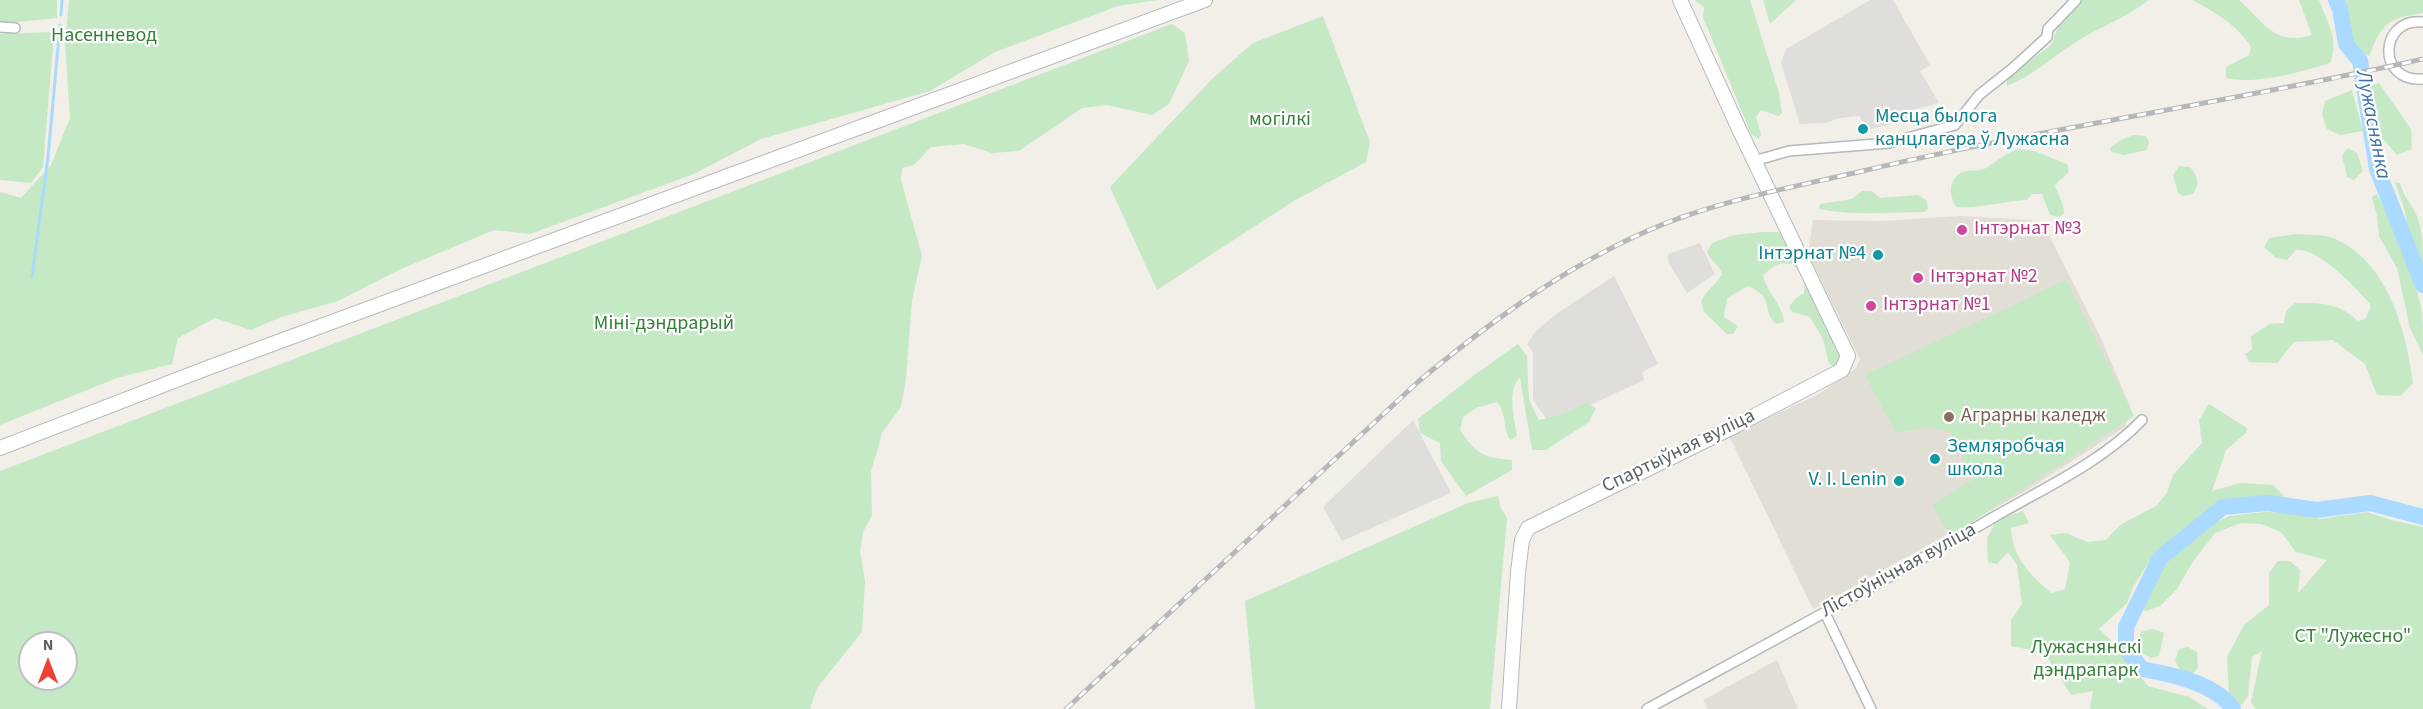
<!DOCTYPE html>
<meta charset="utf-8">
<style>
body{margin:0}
#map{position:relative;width:2423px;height:709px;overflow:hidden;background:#f1efe8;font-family:"Source Sans 3",sans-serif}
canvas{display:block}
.north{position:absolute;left:18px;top:631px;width:60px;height:60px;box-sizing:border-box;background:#fff;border:2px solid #bfc1c3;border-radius:50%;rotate:0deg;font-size:16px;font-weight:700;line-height:24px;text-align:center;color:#5f6368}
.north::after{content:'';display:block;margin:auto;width:21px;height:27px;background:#ea4335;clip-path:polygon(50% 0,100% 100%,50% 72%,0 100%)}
</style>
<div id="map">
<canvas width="2423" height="709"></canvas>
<div class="north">N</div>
</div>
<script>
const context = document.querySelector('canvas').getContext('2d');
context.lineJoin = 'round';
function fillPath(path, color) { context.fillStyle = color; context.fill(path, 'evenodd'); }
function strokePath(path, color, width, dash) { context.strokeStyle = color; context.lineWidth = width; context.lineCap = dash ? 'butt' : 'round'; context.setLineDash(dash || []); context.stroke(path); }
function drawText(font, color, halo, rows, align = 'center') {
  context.font = font + ' "Source Sans 3",sans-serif'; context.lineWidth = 4.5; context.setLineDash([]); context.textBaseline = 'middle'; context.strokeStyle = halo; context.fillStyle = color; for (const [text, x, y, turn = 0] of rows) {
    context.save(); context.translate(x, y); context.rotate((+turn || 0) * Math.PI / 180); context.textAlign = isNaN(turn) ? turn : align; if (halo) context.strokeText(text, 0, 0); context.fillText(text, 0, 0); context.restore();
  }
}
fillPath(new Path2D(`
 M1870,0h23l37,65 -10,6 19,32 -27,7 1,8 -49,13 -4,-15 -21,2 -13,5 -26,1 -19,-61 5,-14z
 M1700,243l15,31 -28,19 -19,-31v-8z
 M1614,276l44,88 -16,8 2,8 -94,44 -17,-24v-48l-6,-8 8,-12 21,-18z
 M1413,420l38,73 -109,48 -19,-34z`), '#e0deda');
fillPath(new Path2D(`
 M1959,216l72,4 17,13 51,101 31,72 -5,21 -98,63 -214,119 -84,-173 88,-41 39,-27 4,-9 -52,-105 5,-34 69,1z
 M1777,660l21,49h-90l-5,-9z`), '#e1ded6');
fillPath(new Path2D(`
 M0,0h57v18l-57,6z
 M69,0h1089l-40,6 -123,46 -65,39 -169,48 -67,35 -164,60 -36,-4 -93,39 -63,32 -57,16 -30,13 -36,-12 -37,20 -6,26 -55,14 -117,47v-233l21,6 30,-33 19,-47 -5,-74z
 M1694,0h56l29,93 3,20 -3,3 -18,-6 -5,7 5,17 -2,5 -8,-5 -48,-117 1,-10z
 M1763,0h33l-26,24z
 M2080,0h69c-22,17 -47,26 -70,40 -24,15 -46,36 -72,46v-6l11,-11 33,-24 7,-18z
 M2193,0h46c24,21 35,47 73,35l-13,-35h20c8,22 21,41 11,63 -30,9 -73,22 -104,15v-11l23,-12 2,-8c-14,-23 -36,-34 -58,-47z
 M2339,0h84v13c-35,5 -41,10 -54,43l-20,-7 -5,-36z
 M1323,16l47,126 -4,20 -74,40 -135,88 -47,-103 104,-110 39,-34z
 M1172,24l13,9 4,28 -20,43 -17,11 -45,-10 -25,3 -63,43 -27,2 -28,-9 -33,3 -17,18 -12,3 -1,12 21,76 -10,44 -6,78 -5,29 -19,26 -11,39 1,43 -9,17 -3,19 5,30 -3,51 -45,56 -7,21h-810v-238zM30,643h36v36h-36z
 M54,32l-11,135 -12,16 -31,-3v-146z
 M2379,83l32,46 1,20 -15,6 -20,-23 -7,-46z
 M2352,90l11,41 -23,4 -13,-6 -5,-14 3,-14z
 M2133,135l13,1 3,6 -2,8 -23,5 -12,-3 -2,-4 9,-7z
 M2348,148l9,5 6,18 -9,9 -7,-3 -5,-22z
 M2019,149l15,2 33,13 2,7c-3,7 -11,8 -14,15l8,19 1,8 -5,4 -9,-2 -8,-21h-10l-5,6c-23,1 -49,9 -70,7 -9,-11 -9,-29 6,-35 7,-3 16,0 23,-4 11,-7 19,-15 33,-19z
 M2179,166l11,1c8,10 10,16 3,27l-10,2 -5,-3 -5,-18z
 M2395,182l5,1c3,12 7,15 13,25 10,17 10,37 10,56l-14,-30 -4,-23z
 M1862,191h10l8,7 38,-3 8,5 2,9 -4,3c-35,0 -72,4 -105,-3l1,-5 32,-5z
 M2377,194c20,38 37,76 45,118 1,14 1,29 1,43l-13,-27 -13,-60 -18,-32 -2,-20 -5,-19z
 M1764,232h17l9,9 53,113v8l-9,5 -5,-4 -6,-24 -13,-22 -18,-5 -3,-5 7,-9 8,-5c2,-14 -6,-34 -24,-29 -6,1 -12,7 -17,11 3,17 20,30 21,47l-8,2c-15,-14 -1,-27 -28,-38l-21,12 -3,19 14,9 -5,8h-6l-23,-22 -3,-11c6,-11 15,-16 21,-27 -3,-10 -11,-12 -15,-22l5,-9 22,-8z
 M2296,234c11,1 27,0 37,4 55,23 73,92 80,145l-13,13 -23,-1 -12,-31 -32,-24 -39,2 -17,21 -28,-1 -4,-8 7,-4 -1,-14 19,-12 14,-1 2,-12 9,-8c27,0 42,-1 63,18l7,-2 5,-10v-5c-14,-16 -52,-57 -74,-54l-9,10 -11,-2 -12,-11 5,-9z
 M2066,280l68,136 -183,120 -19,-31 42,-26 -24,-47 -24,-5 -30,6 -31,-58z
 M1518,344l9,12 2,44 10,20 22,-5 25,-12 10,5 -7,14 -43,28h-14l-12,-72c-14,13 -5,41 -3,58l-6,4c-9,-9 -3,-25 -14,-38l-21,6 -13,9 -3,13c16,24 24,28 52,30v10l-46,26 -25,-35 -1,-18 -20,-10 -2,-14 55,-43z
 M2209,404l38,24 -1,5 -20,17 -14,41 28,-8 33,2 11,11 -4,4h-34l-29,6 -36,25 -28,25 -20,31 -6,16 -28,26 16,15 33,42 41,11 19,12h-118l3,-18 -22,4 -26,-42 -34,-7v-26l11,-16 -5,-39 -9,-13 -11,12 -9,-2 -1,-24 10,-19 26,-8 6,12 -18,5c1,29 19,47 40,65l14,-4 5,-27 -20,-27 16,-2 21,9 19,-2 14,-15 36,-19 11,-13 6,-18 29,-32 -3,-23z
 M1498,496l3,12 6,10 -17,191h-235l-10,-108 223,-98z
 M2264,512l31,1 25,6 47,-7 28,9 28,6v182h-168l-4,-7 11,-51 -10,6 -4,39 -6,9 -7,-3 -6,-8 -2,-37 17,-32 25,-20v-32l9,-12h12l10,9 -2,23 29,-33 -31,-8 -15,-20 -20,-8 -20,-1 -26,10 -23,30 -15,26 -17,17 -14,5 -4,-3 15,-35 28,-29 20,-16 24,-12z
 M2153,629l11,4 -5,23 -8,2 -12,-7 -1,-10 3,-9z
 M2188,647l9,5 1,16 -6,6 -12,-4 -5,-9 4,-12z`), '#c5e8c5');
strokePath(new Path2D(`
 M61,15l1,-15
 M32,277l16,-120 12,-132`), '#aadaff', 3);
strokePath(new Path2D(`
 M2336,0l4,9 6,35 14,17 17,108 46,116
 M2233,709c-17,-26 -64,-35 -91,-40l-16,-20v-22l34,-69 63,-51 45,-4 49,7 53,-7 53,14`), '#aadaff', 16);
const street = new Path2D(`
 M2423,22c-44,-5 -47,61 0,57
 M0,27l15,1
 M1754,161l35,-10 100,-8 66,-18 24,-30 34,-27 34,-31 1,-8 28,-29
 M1825,613l46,96
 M1647,709c116,-63 233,-125 347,-192 50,-29 108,-55 148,-97`);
const secondary = new Path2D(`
 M0,448l210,-81 995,-367
 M1509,709l9,-137 4,-32 6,-12 205,-101 109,-57 6,-14 -109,-227 -59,-129`);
strokePath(street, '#b5b8bc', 12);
strokePath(secondary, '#b6babf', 16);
strokePath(street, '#fff', 9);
strokePath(secondary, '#fff', 14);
const rail = new Path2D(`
 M1066,709l353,-328c70,-58 144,-113 228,-150 65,-29 138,-42 207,-58 188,-45 380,-71 569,-114`);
strokePath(rail, '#b6b7b8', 5);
strokePath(rail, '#fff', 3, [9]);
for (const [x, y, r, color] of [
 [1863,129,6,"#0f9aa8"],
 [1962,230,6,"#d1479c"],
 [1878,255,6,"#0f9aa8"],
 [1918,278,6,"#d1479c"],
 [1871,306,6,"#d1479c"],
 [1949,417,6,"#8d6e63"],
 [1935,459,6,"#0f9aa8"],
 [1899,481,6,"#0f9aa8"]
]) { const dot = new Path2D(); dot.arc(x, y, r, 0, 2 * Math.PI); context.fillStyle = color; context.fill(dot); strokePath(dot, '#fff', 2); }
drawText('20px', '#348238', '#fff', [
 ["Насенневод",104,37],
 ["могілкі",1280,121],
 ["Міні-дэндрарый",664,325],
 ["СТ \"Лужесно\"",2353,638],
 ["Лужаснянскі",2086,649],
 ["дэндрапарк",2086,672]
]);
drawText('20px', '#0d838f', '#fff', [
 ["Месца былога",1875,118],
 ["канцлагера ў Лужасна",1875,141],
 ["Інтэрнат №4",1866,255,"right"],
 ["Земляробчая",1947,448],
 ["школа",1947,471],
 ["V. I. Lenin",1887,481,"right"]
], 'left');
drawText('20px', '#b23c85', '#fff', [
 ["Інтэрнат №3",1974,230],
 ["Інтэрнат №2",1930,278],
 ["Інтэрнат №1",1883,306]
], 'left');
drawText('20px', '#785e54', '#fff', [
 ["Аграрны каледж",1961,417]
], 'left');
drawText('20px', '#5f6368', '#fff', [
 ["Спартыўная вуліца",1679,452,-26],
 ["Лістоўнічная вуліца",1899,571,-29]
]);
drawText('italic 21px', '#4174aa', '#fff', [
 ["Лужаснянка",2372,125,79]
]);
</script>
